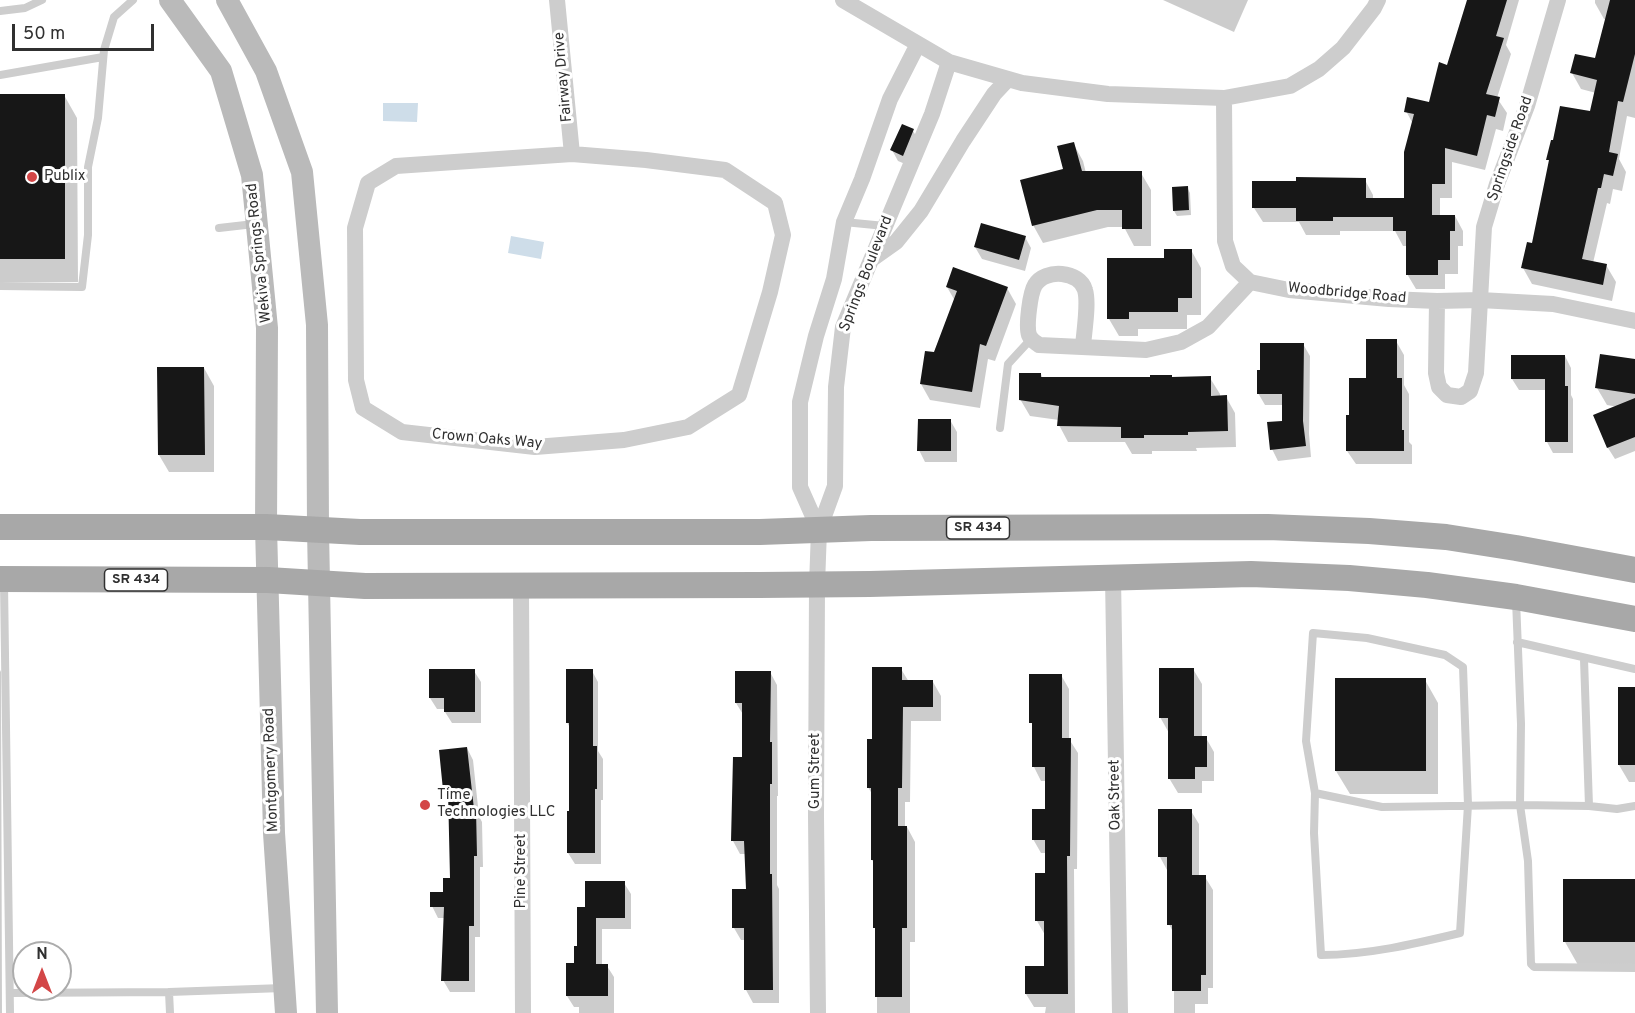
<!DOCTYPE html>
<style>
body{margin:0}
#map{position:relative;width:1635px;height:1013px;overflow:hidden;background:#fff;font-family:Overpass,sans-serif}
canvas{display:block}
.north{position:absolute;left:12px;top:941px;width:60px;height:60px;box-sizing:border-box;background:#fff;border:2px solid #acacac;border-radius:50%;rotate:0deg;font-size:16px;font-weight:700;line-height:24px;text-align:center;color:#303030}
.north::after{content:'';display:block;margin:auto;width:21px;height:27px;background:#d34647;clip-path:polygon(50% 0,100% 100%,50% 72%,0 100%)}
.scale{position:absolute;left:12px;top:24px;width:142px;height:27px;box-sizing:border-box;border:3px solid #303030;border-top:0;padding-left:8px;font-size:18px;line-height:21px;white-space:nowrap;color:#303030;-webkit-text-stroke:4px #fff;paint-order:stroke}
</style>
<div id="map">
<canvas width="1635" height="1013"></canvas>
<div class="north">N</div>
<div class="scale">50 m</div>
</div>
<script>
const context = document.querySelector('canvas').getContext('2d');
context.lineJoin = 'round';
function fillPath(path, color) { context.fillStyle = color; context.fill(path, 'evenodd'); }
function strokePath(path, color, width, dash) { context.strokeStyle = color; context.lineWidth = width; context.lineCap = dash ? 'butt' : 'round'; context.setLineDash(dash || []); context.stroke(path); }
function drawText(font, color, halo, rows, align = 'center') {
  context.font = font + ' Overpass,sans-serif'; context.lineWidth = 6; context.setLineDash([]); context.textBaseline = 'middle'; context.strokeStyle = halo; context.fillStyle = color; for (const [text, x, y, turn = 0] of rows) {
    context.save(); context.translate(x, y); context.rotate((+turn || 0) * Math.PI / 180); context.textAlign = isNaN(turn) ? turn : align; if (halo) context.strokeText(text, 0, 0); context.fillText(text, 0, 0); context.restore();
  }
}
fillPath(new Path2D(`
 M383,103h35l-1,19 -34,-1z
 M511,236l33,6 -3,17 -33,-6z`), '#cedde9');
fillPath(new Path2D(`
 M1163,0h85l-14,32z
 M1470,0h49l-13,45 5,9 -14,44 10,15 -4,18 -7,-2 -11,41 -33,-8v36h-12v18h15l8,15v15h-5v28h-13v15h-29l-9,-15v-28h-4l-8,-15h-55v4h-34l-7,-13h-36l-9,-14 111,-28 8,15v4h33l7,-75 -7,-13 24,-7 18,-37z
 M1595,0h40v118l-8,-2 -8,43 7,13 -4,19 -9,-2 -3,15 -3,-1 -14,60 13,2 10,17 -4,19 -80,-17 -9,-16 10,-24 17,-81 -2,-4 43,-46 5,-20 -15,-4 -9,-16 24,-13 11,-40 -3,-1 -9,-16z
 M0,95h64l13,23 1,164h-78z
 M913,131l7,11 -10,24 -12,-5 -6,-11z
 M1073,143l10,18 3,12h55l10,17v56h-17l-10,-19h-16l-65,16 -10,-18 32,-55z
 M1187,187l3,6 1,22 -14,1 -3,-5z
 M1025,237l6,11 -6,23 -43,-12 -7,-12z
 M1191,250l10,18v47h-14v14h-49v7h-19l-10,-17z
 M947,287l60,1 9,16 -21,57 -7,-2 -8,49 -50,-8 -9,-16 34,-83z
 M1396,341l8,14v30l5,9v48l3,3v19h-56l-9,-13 20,-71z
 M1303,344l7,12 -1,78 2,23 -33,4 -6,-12 11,-27v-17h-18l-7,-12z
 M1565,356l6,12v27l2,4v54h-20l-6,-11v-52h-28l-7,-11z
 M1635,361v90l-20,8 -7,-11 -13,-32 23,-9 -11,-2 -10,-17z
 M204,368l10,18v86h-45l-10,-17z
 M1041,374l2,5 167,-1 10,16v3h6l9,16 1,34 -40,1 1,3h-45v3h-20l-7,-12h-57l-9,-17v-5l-29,-4 -10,-17z
 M950,420l7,12v30h-32l-6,-12z
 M901,669l8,13h24l8,14v25h-30l-1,81h-5v25h2l8,15v100h-5v71h-33v-82l-3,-4v-64l-2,-3v-66l-4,-7 5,-46z
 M1193,669l9,15v54h4l8,14v29h-12v12h-24l-9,-15v-45l-9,-16z
 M0,670l1,2 1,341h-2z
 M474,671l7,11v41h-29l-7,-11v-3h-8l-7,-11z
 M592,671l6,11v69l5,8v41h-2v64h-26l-7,-11 2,-41v-84l-3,-6z
 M770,672l7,13 1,111h-1v89l2,4v114h-26l-7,-13v-50h-5l-7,-12 13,-37 -1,-37h-6l-7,-13 11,-82v-43l-8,-13z
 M1061,675l8,14v50l9,14 -1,116h-3l1,144h-30l1,-6h-12l-8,-13 19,-27v-32l-8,-14 10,-47v-21h-6l-8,-14 14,-29v-29h-6l-7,-14v-40l-3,-5z
 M1425,680l13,23v91h-88l-14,-23z
 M1635,689v93h-6l-10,-17z
 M467,748l6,12 6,56 3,6 1,45h-3v70h-5v55h-25l-7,-12 2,-62h-7l-6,-12 13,-13 6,-14 -2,-82 -4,-8z
 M1191,811l8,13v53h6l8,13v98h-5v16h-13v9h-21v-79l-5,-10 -2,-54 -7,-13z
 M1635,881v84h-57l-13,-23z
 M624,883l7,11v35h-29v37h5l7,11v36h-35v-6h-5l-7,-11 9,-31 11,-57z`), '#0003');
fillPath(new Path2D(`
 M1467,0h40l-11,36 8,2 -18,56 14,3 -5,20 -8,-2 -10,41 -32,-8v36h-13v31h23v16h-5v29h-12v15h-32v-44h-13v-14h-60v4h-37v-13h-44v-27h44v-4l70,1v20h38v-46l10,-38 -10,-2 3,-15 22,5 10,-40 8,3z
 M1610,0h25v54l-12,48 -5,-1 -9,51 9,2 -5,22 -9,-2 -3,14h-3l-16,71 25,5 -4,21 -82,-17 6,-26 5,1 17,-83h-3l5,-20h2l7,-34 30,5 7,-31 -27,-7 5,-19 20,4z
 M0,94h65v165h-65z
 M902,124l12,5 -11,27 -13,-6z
 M1074,142l8,29h60v58h-20v-19h-25l-65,16 -12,-46 43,-11 -6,-23z
 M1188,186l1,24 -16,1 -1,-24z
 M981,223l45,13 -7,24 -45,-13z
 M1164,249h28v49h-14v14h-49v7h-22v-61h57z
 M953,267l55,20 -22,59 -6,-2 -8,48 -52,-8 5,-33 9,1 23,-61 -11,-4z
 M1366,339h31v39h5v52h2v21h-58v-36h3v-37h17z
 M1260,343h44l-1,78 3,25 -36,4 -3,-28 15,-1v-27h-25v-24h3z
 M1600,354l35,5v35l-40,-6z
 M1511,355h54v31h3v56h-23v-63h-34z
 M157,367h47l1,88h-47z
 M1019,373h22v4h109v-2h22v2l39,-1v20l16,-1 1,36 -40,1v3h-44v3h-23v-11l-64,-1 2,-20 -40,-6z
 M1635,398v39l-28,11 -14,-33z
 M918,419h33v32h-34z
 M872,667h30v13h31v27h-30l-1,81h-4v38h9v102h-5v69h-27v-69h-2v-68h-2v-72h-4v-49h5z
 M1159,668h35v68h13v31h-12v12h-27v-61h-9z
 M429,669h46v43h-31v-14h-15z
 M566,669h27v77h4v43h-2v64h-28v-42h2v-88h-3z
 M735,671h36l-1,71h2v42h-2v90h2l1,116h-29v-62h-12v-39h14l-2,-48h-13l2,-84h9v-54h-7z
 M1029,674h33v64h9l-1,118h-3l1,138h-43v-28h19v-45h-9v-48h10v-33h-13v-31h13v-42h-13v-44h-3z
 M1335,678h91v93h-91z
 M1618,687h17v78h-17z
 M467,747l7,62h2l1,47h-3v70h-5v55h-28l3,-74h-14v-15h13v-14h7l-2,-88h-5l-4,-40z
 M1158,809h34v66h14v100h-5v16h-29v-66h-5v-68h-9z
 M1563,879h72v63h-72z
 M585,881h40v37h-29v46h12v32h-42v-33h8v-17h3v-39h8z`), '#171717');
strokePath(new Path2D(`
 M0,11l25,-3 17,-8
 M0,75l103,-18
 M844,222l41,4
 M219,228l35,-4
 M0,286l82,1 6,-52v-68l10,-49 6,-68 10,-33 19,-17
 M1000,428l8,-64 23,-25
 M4,583l6,430
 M1516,600l5,124 -1,81 69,1 -5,-147
 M1517,642l118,27
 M1315,793l-1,40 7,122c47,0 93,-11 139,-22l8,-128 -5,-138 -18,-12 -78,-17 -54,-5 -7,108 9,52 67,14 138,-2 8,56 3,103 3,3 101,1
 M1589,806l28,3 18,-3
 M169,992l1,21
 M10,993l159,-1 114,-4`), '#cdcdcd', 8);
strokePath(new Path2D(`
 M557,0l15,154
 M843,0l106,62 73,21 86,11 116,4 66,-12 29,-17 24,-21 31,-40 4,-8
 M1224,98l1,143 8,25 17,16 39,8 100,9 48,2 43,-1 73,4 82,17
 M572,154l74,6 79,10 50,33 8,32 -13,57 -31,103 -51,32 -64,13 -89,7 -133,-15 -39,-24 -7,-28 -1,-152 13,-45 28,-17z
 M872,259l24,-17 25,-31 42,-70 31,-47 14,-15
 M1437,301l-1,72 3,14 8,8 14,2 9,-6 6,-18 8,-146 13,-43 30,-78 31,-106
 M1083,346c1,-14 6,-43 2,-56 -5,-19 -40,-22 -50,-5 -5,8 -9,41 -6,50 2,5 6,7 10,10l107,5 35,-8 27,-15 42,-45
 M819,530l-19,-43v-85l16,-66 18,-57 10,-57 18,-43 28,-80 28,-55
 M1113,577l7,436
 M521,585l2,428
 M818,1013l-2,-197 1,-231 2,-55 16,-44 1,-99 7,-60 89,-213 17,-52`), '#cdcdcd', 16);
strokePath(new Path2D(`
 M170,0l51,71 31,104 15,153 -1,199 8,306 12,180
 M227,0l39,71 36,101 15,153 1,204 9,484`), '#bababa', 22);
strokePath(new Path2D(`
 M0,527h266l94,5h400l111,-4 397,-1 101,4 77,6 70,11 119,22
 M0,579l268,1 97,6 394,-1 111,-1 381,-10 98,4 78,7 89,12 119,22`), '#a8a8a8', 26);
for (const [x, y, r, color] of [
 [32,177,6,"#d34647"],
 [425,805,6,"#d34647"]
]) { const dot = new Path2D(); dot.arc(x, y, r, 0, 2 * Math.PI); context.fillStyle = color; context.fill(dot); strokePath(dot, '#fff', 2); }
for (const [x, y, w] of [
 [978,528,63],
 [136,580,63]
]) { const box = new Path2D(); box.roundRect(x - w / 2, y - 11, w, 22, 4.5); context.fillStyle = '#fff'; context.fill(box); strokePath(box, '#303030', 1.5); }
drawText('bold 14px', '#303030', null, [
 ["SR 434",978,528],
 ["SR 434",136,580]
]);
drawText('15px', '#303030', '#fff', [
 ["Fairway Drive",564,77,-95],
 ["Springside Road",1511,149,-71],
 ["Wekiva Springs Road",260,253,-96],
 ["Springs Boulevard",867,274,-69],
 ["Woodbridge Road",1347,294,5],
 ["Crown Oaks Way",487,440,5],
 ["Montgomery Road",272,770,-92],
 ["Gum Street",816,771,-90],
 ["Oak Street",1116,795,-91],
 ["Pine Street",522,871,-90]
]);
drawText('15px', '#303030', '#fff', [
 ["Publix",44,177],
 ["Time",437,796],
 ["Technologies LLC",437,813]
], 'left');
</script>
